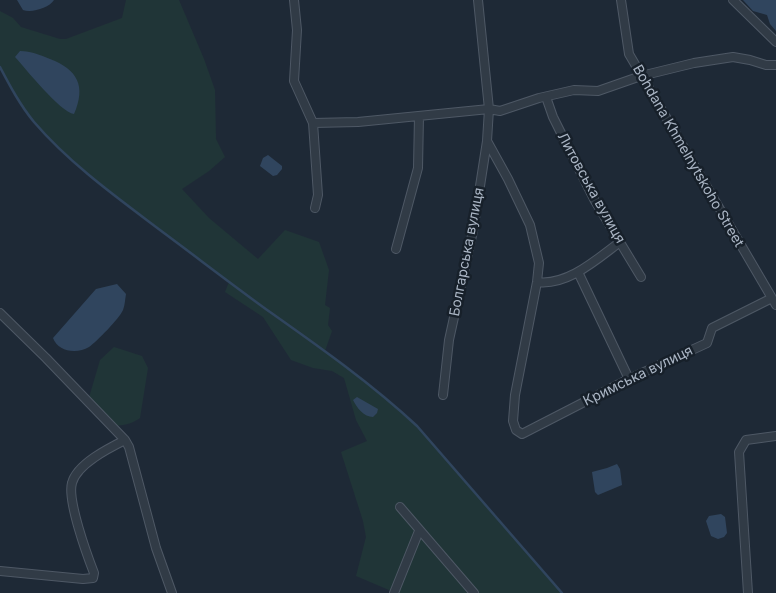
<!DOCTYPE html>
<meta charset="utf-8">
<style>
body{margin:0}
canvas{display:block;background:#1e2936}
</style>
<canvas width="776" height="593"></canvas>
<script>
const context = document.querySelector('canvas').getContext('2d');
context.lineJoin = 'round';
function fillPath(path, color) { context.fillStyle = color; context.fill(path, 'evenodd'); }
function strokePath(path, color, width, dash) { context.strokeStyle = color; context.lineWidth = width; context.lineCap = dash ? 'butt' : 'round'; context.setLineDash(dash || []); context.stroke(path); }
function drawText(font, color, halo, rows, align = 'center') {
  context.font = font + ' Inter,sans-serif'; context.lineWidth = 5; context.setLineDash([]); context.textBaseline = 'middle'; context.strokeStyle = halo; context.fillStyle = color; for (const [text, x, y, turn = 0] of rows) {
    context.save(); context.translate(x, y); context.rotate((+turn || 0) * Math.PI / 180); context.textAlign = isNaN(turn) ? turn : align; if (halo) context.strokeText(text, 0, 0); context.fillText(text, 0, 0); context.restore();
  }
}
fillPath(new Path2D(`
 M126,0h53l25,59 11,31 1,49 9,18 -16,14 -27,18 27,29 49,41 27,-29 34,12 10,28 -4,35 5,3 -2,17 4,6 -7,20 69,54 23,21 145,167h-166l-40,-17 10,-39 -3,-16 -22,-69 26,-11 -11,-21 -12,-42 -12,-7 -19,-3 -22,-8 -28,-43 -38,-25 4,-10 -118,-90 -40,-33 -37,-37 -18,-26 -16,-29v-56l13,7 8,9 39,12h6l56,-21z
 M114,347l28,9 6,12 -8,50c-8,6 -18,8 -29,8l-23,-25 12,-41z`), '#203537');
fillPath(new Path2D(`
 M17,0h37c-5,8 -22,13 -31,10z
 M743,0h33v31l-6,-7 -3,-9 -14,-4z
 M20,51c11,0 20,4 30,8 28,11 36,27 24,55 -14,-2 -48,-45 -59,-57z
 M268,155l14,11v3l-5,6 -4,1 -13,-10 3,-8z
 M117,284l9,10c-1,5 -1,11 -3,16 -4,9 -26,31 -34,37 -12,7 -31,5 -36,-9l43,-49z
 M357,397l21,12 -1,4 -4,4c-9,0 -16,-9 -20,-17z
 M617,464l3,5 2,16 -24,10 -3,-3 -3,-20 15,-4z
 M721,514l4,3 2,16 -3,4 -6,2 -7,-3 -5,-15 3,-5z`), '#30455e');
strokePath(new Path2D(`
 M0,67c10,19 20,38 34,55 37,43 85,77 130,111 35,26 70,53 106,79 51,36 102,72 147,114l145,167`), '#30455e', 2.5);
const minor = new Path2D(`
 M294,0l3,30 -3,51 19,42 5,72 -3,13
 M621,0l8,54 147,251
 M733,0l43,42
 M546,97l7,20 42,84 46,76
 M313,123l45,-1 131,-13 11,2 39,-13 35,-8 24,1 43,-15 53,-13 39,-6 17,3 16,5h10
 M487,141l21,38 22,46 9,38 -2,19 -22,113 -2,26 3,9 6,4 107,-55 78,-36 5,-15 60,-30
 M396,249l22,-81 1,-52
 M578,272l51,107
 M537,282c31,4 60,-23 83,-40
 M0,313l46,45 79,82 4,7 27,101 16,45
 M443,395l6,-55 24,-109 14,-90 2,-32 -11,-109
 M400,507l74,86
 M0,571l83,8 10,-1 1,-5c-7,-18 -27,-73 -22,-90 5,-19 37,-35 53,-43
 M394,593l25,-62
 M748,593l-9,-141 7,-12 30,-4`);
strokePath(minor, '#4e5865', 10);
strokePath(minor, '#313b46', 8);
drawText('14px', '#aab5c4', '#17202a', [
 ["Bohdana Khmelnytskoho Street",688,156,60],
 ["Литовська вулиця",591,188,61],
 ["Болгарська вулиця",467,252,-79],
 ["Кримська вулиця",638,376,-26]
]);
</script>
